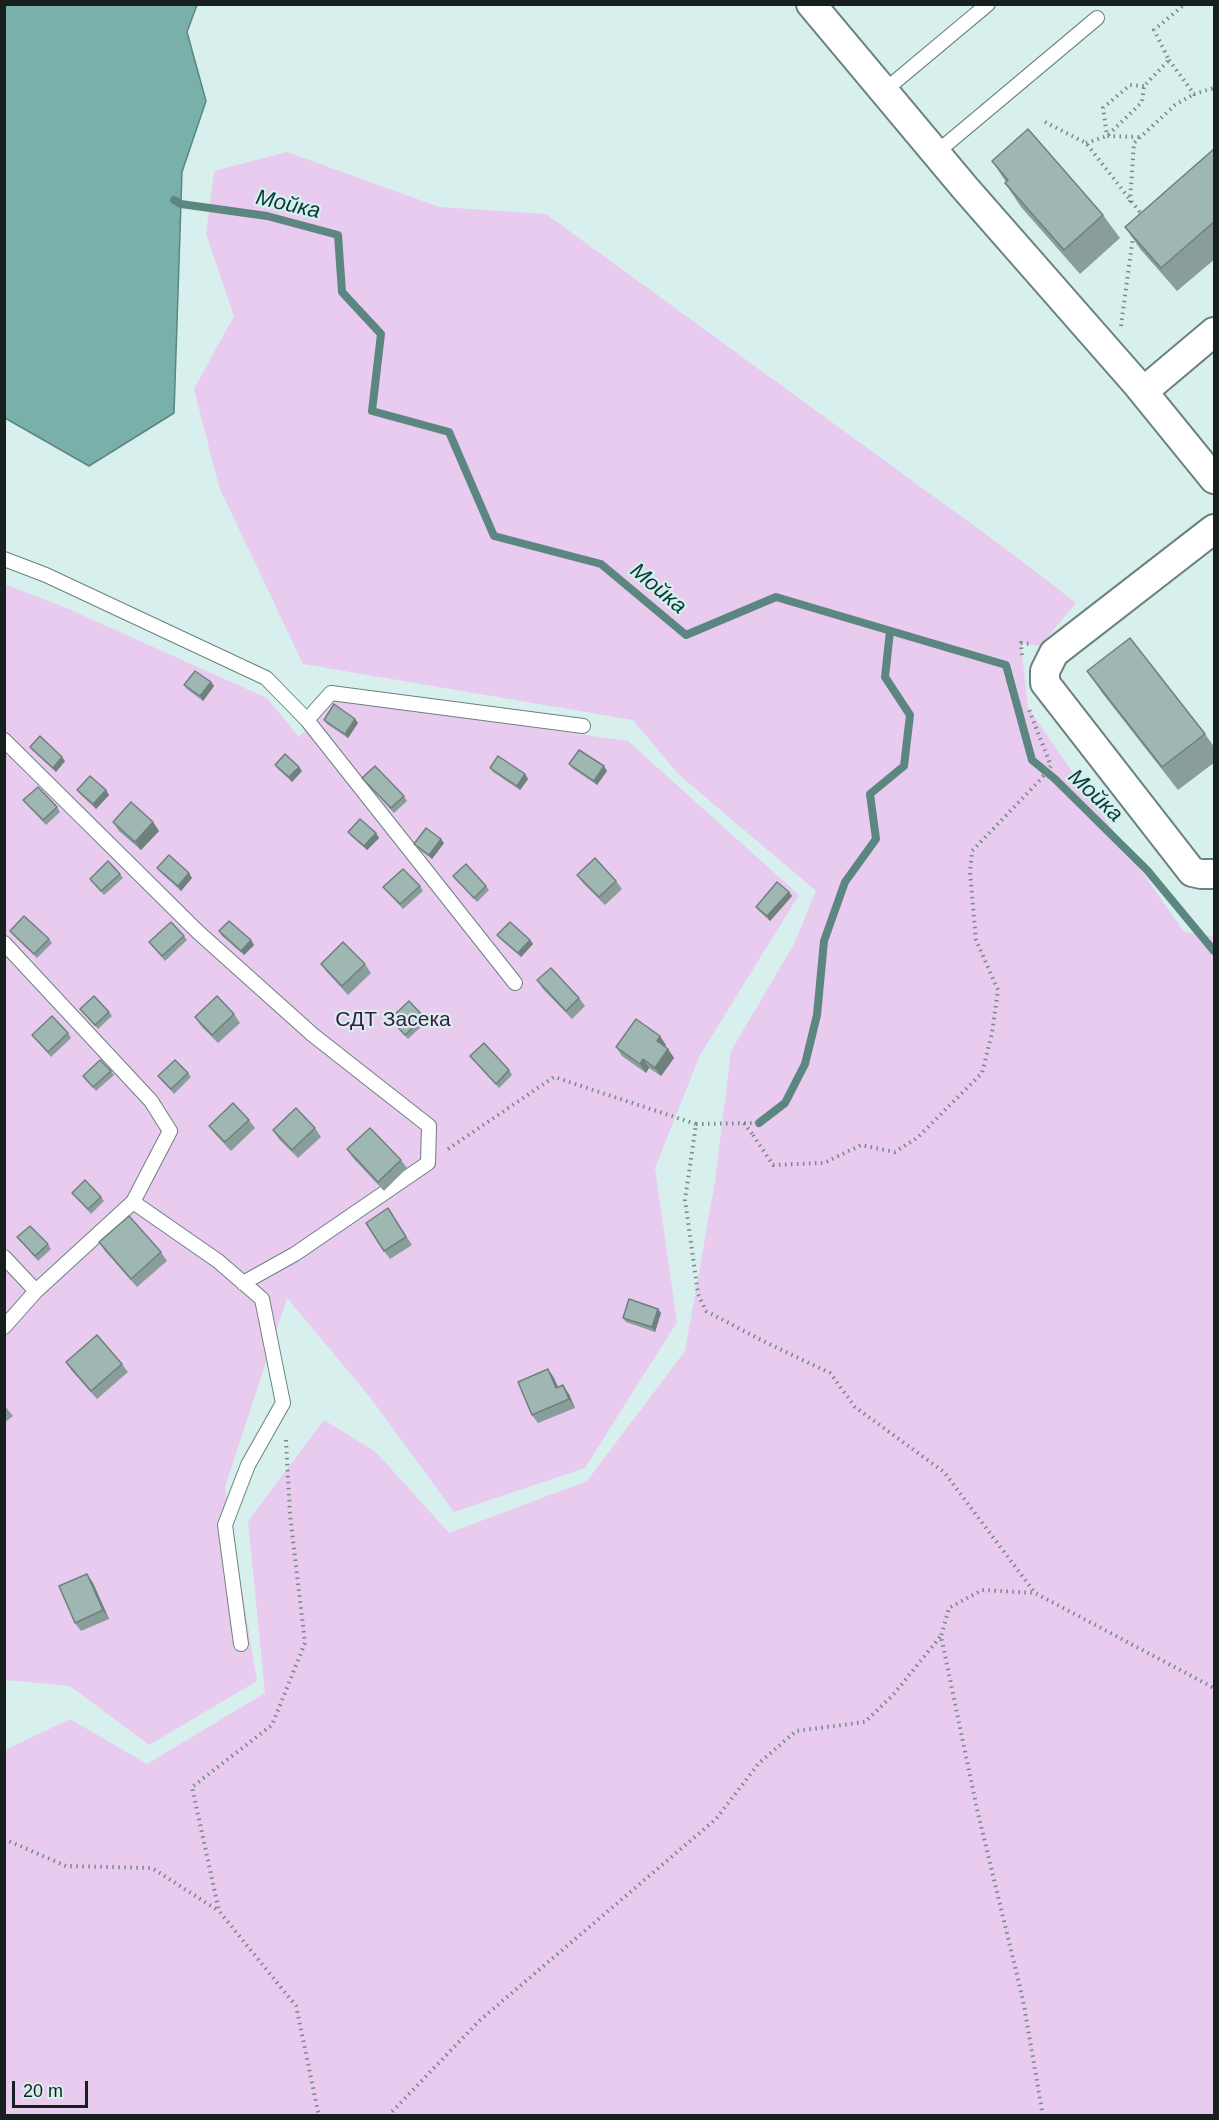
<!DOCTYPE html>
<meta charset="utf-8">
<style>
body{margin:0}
#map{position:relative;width:1219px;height:2120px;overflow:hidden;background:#d7f0ed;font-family:Arial,sans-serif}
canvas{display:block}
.frame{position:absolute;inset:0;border:6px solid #17201f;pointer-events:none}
.scale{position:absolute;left:12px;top:2081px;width:76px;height:27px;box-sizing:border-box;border:3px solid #17201f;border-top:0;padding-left:8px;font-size:18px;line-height:21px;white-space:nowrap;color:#17201f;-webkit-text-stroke:4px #d7f0ed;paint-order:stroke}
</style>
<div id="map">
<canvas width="1219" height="2120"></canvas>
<div class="frame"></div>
<div class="scale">20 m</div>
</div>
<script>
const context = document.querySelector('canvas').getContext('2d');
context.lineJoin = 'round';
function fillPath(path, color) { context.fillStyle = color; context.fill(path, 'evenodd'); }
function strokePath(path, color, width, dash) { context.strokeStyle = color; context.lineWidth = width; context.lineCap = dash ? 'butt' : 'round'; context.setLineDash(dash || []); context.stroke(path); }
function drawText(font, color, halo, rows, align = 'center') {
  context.font = font + ' Arial,sans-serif'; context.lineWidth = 4.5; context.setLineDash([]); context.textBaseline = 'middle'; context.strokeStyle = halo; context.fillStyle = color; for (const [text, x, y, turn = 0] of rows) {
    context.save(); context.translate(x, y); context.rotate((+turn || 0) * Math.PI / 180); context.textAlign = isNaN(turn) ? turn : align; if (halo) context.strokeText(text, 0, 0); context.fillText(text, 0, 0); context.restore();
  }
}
fillPath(new Path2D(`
 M287,152l152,55 107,7 464,338 66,51 -36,43 -19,-3 7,65 156,224 30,4v1179h-1209v-365l65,-31 77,45 118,-71 -17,-172 76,-101 52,32 73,81 138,-52 98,-130 30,-169 16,-131 63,-107 22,-53 -138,-117 -45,-54 -330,-56 -84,-177 -25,-98 40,-73 -28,-82 8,-63z
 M4,584l60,23 203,91 32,39 35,-38 294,42 171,154 -99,160 -45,113 22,154 -92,146 -131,44 -85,-116 -82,-98 -62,189 32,194 -108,64 -79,-59 -65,-6z`), '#e8cbef');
const water = new Path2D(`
 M5,4l192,1 -10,27 19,69 -24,71 -8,241 -85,53 -84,-48z`);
fillPath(water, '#79b1aa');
strokePath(water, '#5c8680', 1.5);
strokePath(new Path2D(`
 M174,200l7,4 86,12 71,19 4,57 39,42 -9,77 77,21 45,104 107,28 85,71 90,-38 230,68 26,95 23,19 92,91 67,81
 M759,1123l26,-20 20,-39 12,-49 7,-74 21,-59 31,-43 -6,-45 34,-28 6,-51 -25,-38 5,-46`), '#5c8680', 8);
const service = new Path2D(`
 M884,91l104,-87
 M936,153l161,-135
 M4,559l42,16 220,103 41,42 208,263
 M307,720l24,-27 252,33
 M4,740l194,192 115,103 116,91 -1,37 -133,91 -52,29
 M4,943l147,158 19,30 -37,71 -97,89 -32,36
 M133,1202l85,59 44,38 21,104 -35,62 -23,60 16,119
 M4,1257l32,34`);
const minor = new Path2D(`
 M811,4l154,184 171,195 7,3 8,-1 63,-53
 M1136,383l78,96
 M1214,529l-160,124 -9,18v12l147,189 9,2h13`);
strokePath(service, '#6b827f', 16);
strokePath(minor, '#6b827f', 32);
strokePath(new Path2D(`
 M1210,4l4,5
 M1169,60l25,34 20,-6
 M1045,122l41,21 56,72
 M1139,137l-32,-1 -4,-28 27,-23 14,1
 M1086,143l21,-7 35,-34 2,-16 25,-26 -15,-30 31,-26
 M1130,202l4,-59 41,-38 19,-11
 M1121,326l12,-90
 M1022,655l-1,-12 10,1
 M696,1124l63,-1
 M753,1135l20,30 51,-2 37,-18 34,7 22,-14 65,-65 10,-40 6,-43 -22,-50 -6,-68 2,-21 68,-71 11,-14 -23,-59
 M448,1149l106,-72 142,47 -11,76 13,94 8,17 57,30 67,32 25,34 89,65 91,121
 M286,1440l4,75 15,128 -33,82 -80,62 27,124 77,95 23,110
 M4,1839l62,27 86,2 67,43
 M388,2116l91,-95 237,-202 43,-56 37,-32 69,-9 28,-27 47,-58
 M1043,2116l-20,-116 -46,-191 -36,-173 8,-28 33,-18 53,3 179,95`), '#788987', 4, [1.5, 4.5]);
strokePath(service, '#fff', 14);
strokePath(minor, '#fff', 28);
strokePath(new Path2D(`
 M744,1123l9,12`), '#788987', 4, [1.5, 4.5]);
fillPath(new Path2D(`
 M1215,148v111l-38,32 -36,-41 -16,-23z
 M992,161l111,54 17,23 -40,36 -59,-67 -16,-24 1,-1z
 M1087,671l118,63 10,14v14l-37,28 -75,-96z
 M211,682l3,4 -11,15 -16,-12 -3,-4z
 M355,719l3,4 -10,15 -21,-14 -3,-4z
 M30,747l35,14 -9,11 -23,-21z
 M569,764l38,7 -10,14 -25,-17z
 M275,765l27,6 -10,11 -14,-13z
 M490,768l35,6 3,5 -8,11 -27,-18z
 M362,778l42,18 3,5 -13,12z
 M77,790h29l3,5 -13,14 -16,-15z
 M23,800l34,7 3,5 -14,13z
 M113,822h40l6,9 -18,19 -22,-19z
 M348,832l28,1 3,5 -12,12 -16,-14z
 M444,843l-12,16 -15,-11 -3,-4z
 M157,868l35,10 -11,13 -21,-19z
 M120,874l3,4 -19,17 -14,-16z
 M577,875l39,6 6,8 -17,16 -22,-22z
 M453,876l33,10 3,4 -12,12z
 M420,886l3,5 -20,18 -20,-22z
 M789,892l3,4 -22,25 -11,-10 -3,-4z
 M10,931l39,8 3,4 -15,15 -24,-23z
 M219,931l32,9 3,5 -10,10 -22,-19z
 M497,935l33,5 3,4 -12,13 -21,-18z
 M184,936l3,4 -22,21 -16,-19z
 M321,964h44l6,9 -23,22 -21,-23z
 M537,980l42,18 6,8 -13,13 -29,-30z
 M80,1009l29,3 3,4 -14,13z
 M234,1014l6,9 -22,20 -17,-17 -6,-9z
 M424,1017l3,4 -19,18 -18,-20z
 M68,1033l3,5 -20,19 -19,-22z
 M666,1045l-1,2 3,2 6,9 -13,18 -12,-8 -3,5 -24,-17 -6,-9z
 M470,1056l39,14 3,5 -13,13z
 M111,1071l3,4 -18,16 -13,-15z
 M188,1073l3,4 -17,17 -16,-18z
 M249,1120l6,8 -24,23 -16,-17 -6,-8z
 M315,1128l6,9 -23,21 -19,-19 -6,-9z
 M347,1149l54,11 6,8 -23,23 -31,-33z
 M72,1193l29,4 3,4 -13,13z
 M388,1208l24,37 -22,14 -6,-8z
 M17,1237l31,7 3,5 -13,12z
 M99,1242l62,10 6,9 -30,26 -32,-36z
 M658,1309l3,4 -6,19 -29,-10 -3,-4z
 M66,1362l56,2 6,8 -31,27 -25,-28z
 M548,1369l6,9 4,9 11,7 6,14 -37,15 -6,-8z
 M4,1405l9,11 -9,7z
 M87,1574l6,9 16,36 -28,12 -6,-8z`), '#899d9a');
fillPath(new Path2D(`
 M211,682l3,4 -11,15 -3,-5z
 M355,719l3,4 -10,15 -3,-4z
 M62,757l3,4 -9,11 -3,-4z
 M604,766l3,5 -10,14 -3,-4z
 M299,767l3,4 -10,11 -3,-5z
 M525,774l3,5 -8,11 -3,-4z
 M106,790l3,5 -13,14 -3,-5z
 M153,822l6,9 -18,19 -6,-8z
 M376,833l3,5 -12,12 -3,-4z
 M441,839l3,4 -12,16 -3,-4z
 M189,873l3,5 -11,13 -3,-5z
 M789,892l3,4 -22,25 -3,-5z
 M251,940l3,5 -10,10 -3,-4z
 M530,940l3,4 -12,13 -3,-4z
 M660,1036l6,9 -3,5 -6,-9z
 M668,1049l6,9 -13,18 -6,-8z
 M643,1059l6,9 -3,5 -6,-9z
 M658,1309l3,4 -6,19 -3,-5z
 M548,1369l6,9 8,19 -6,-9z
 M563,1385l6,9 6,14 -6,-9z
 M87,1574l6,9 16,36 -6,-9z`), '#6f807d');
const building = new Path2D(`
 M1028,129l75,86 -39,35 -59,-67 3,-3 -16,-19z
 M1215,148v73l-54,47 -36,-41z
 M1130,638l75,96 -43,33 -75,-96z
 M195,671l16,11 -11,14 -16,-11z
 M334,704l21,15 -10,15 -21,-14z
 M40,736l22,21 -9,11 -23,-21z
 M579,750l25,16 -10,15 -25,-17z
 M285,754l14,13 -10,10 -14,-12z
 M498,756l27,18 -8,12 -27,-18z
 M375,766l29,30 -13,12 -29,-30z
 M90,776l16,14 -13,14 -16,-14z
 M38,787l19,20 -14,13 -20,-20z
 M131,802l22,20 -18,20 -22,-20z
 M360,819l16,14 -12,13 -16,-14z
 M426,828l15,11 -12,16 -15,-11z
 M169,855l20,18 -11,13 -21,-18z
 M595,858l21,23 -17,16 -22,-22z
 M108,861l12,13 -19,17 -11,-12z
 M466,864l20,22 -12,12 -21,-22z
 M403,869l17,17 -20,18 -17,-17z
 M777,882l12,10 -22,24 -11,-9z
 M24,916l25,23 -15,15 -24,-23z
 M229,921l22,19 -10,11 -22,-20z
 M171,922l13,14 -22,20 -13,-14z
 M510,922l20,18 -12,13 -21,-18z
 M343,942l22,22 -23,22 -21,-22z
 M551,968l28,30 -13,13 -29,-31z
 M94,996l15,16 -14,13 -15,-16z
 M217,996l17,18 -22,21 -17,-18z
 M409,1001l15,16 -19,18 -15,-16z
 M52,1016l16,17 -20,19 -16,-17z
 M636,1019l24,17 -3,5 11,8 -13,19 -12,-9 -3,5 -24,-17z
 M484,1043l25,27 -13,14 -26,-28z
 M100,1060l11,11 -18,16 -10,-11z
 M175,1060l13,13 -17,16 -13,-13z
 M233,1103l16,17 -24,22 -16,-16z
 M296,1108l19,20 -23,22 -19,-20z
 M370,1128l31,32 -23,22 -31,-33z
 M85,1180l16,17 -13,12 -16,-16z
 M388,1208l18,29 -22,14 -18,-28z
 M129,1216l32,36 -30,27 -32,-37z
 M30,1226l18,18 -13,12 -18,-19z
 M629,1299l29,10 -6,18 -29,-9z
 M97,1335l25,29 -31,27 -25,-29z
 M548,1369l8,19 7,-3 6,14 -37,16 -14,-33z
 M87,1574l16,36 -28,13 -16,-37z`);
fillPath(building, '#9fb7b3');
strokePath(building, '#6f807d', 1.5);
drawText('21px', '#3b1744', '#d7f0ed', [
 ["СДТ Засека",393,1020]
]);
drawText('italic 22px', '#043b37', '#d7f0ed', [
 ["Мойка",288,205,13],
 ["Мойка",658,589,40],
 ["Мойка",1095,796,43]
]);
</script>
